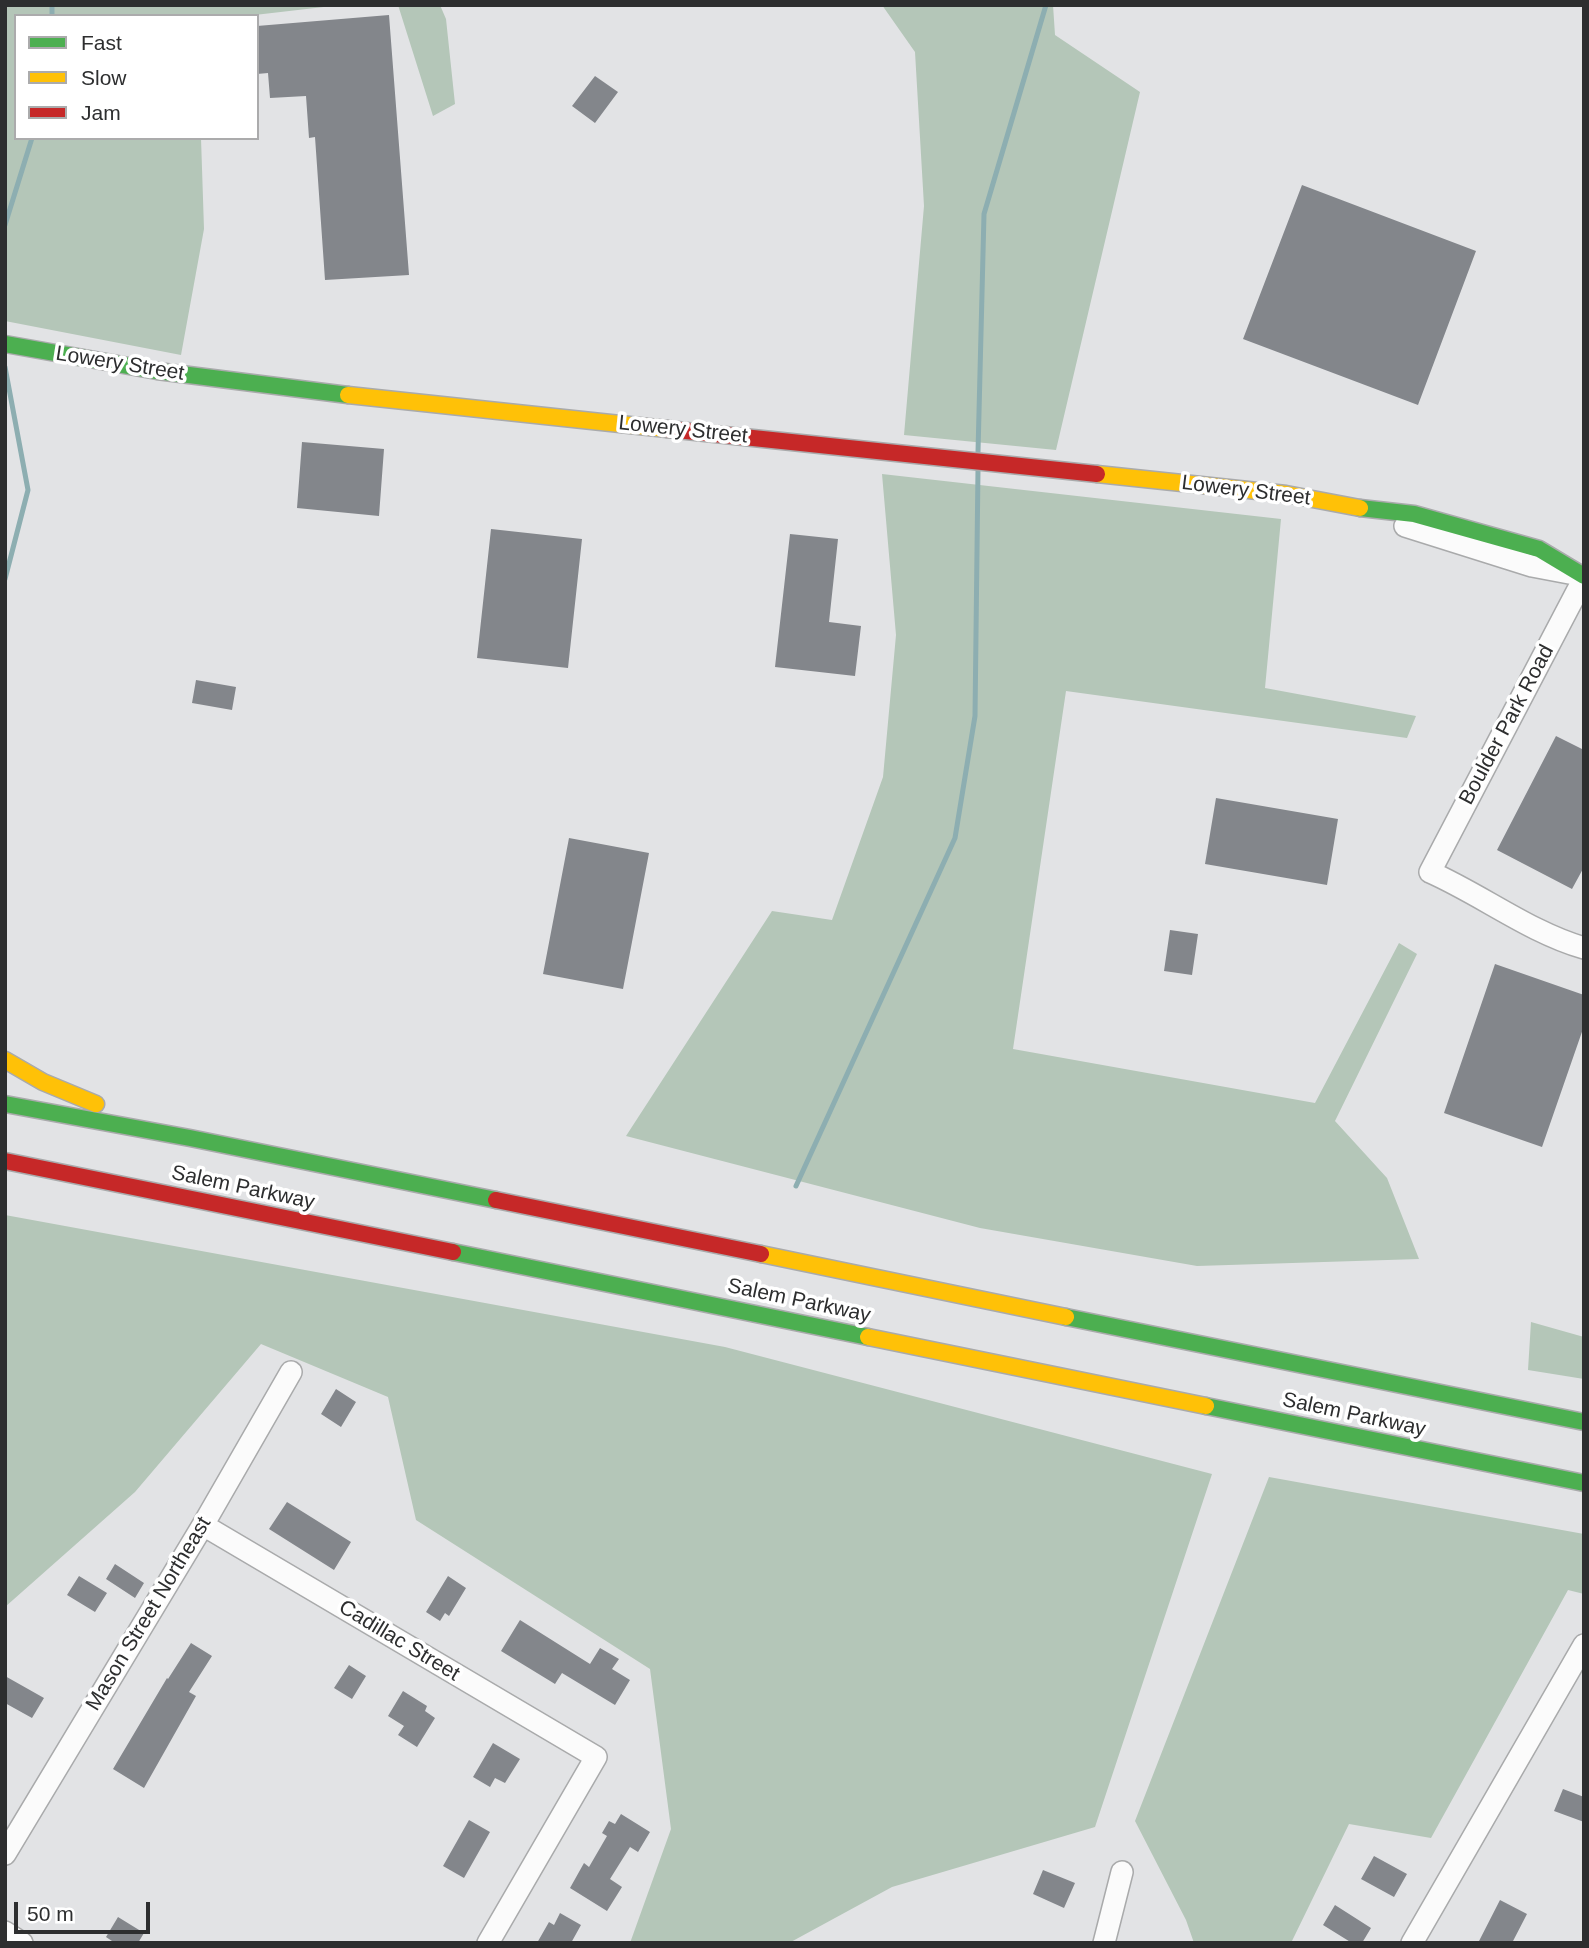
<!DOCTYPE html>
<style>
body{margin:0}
#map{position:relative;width:1589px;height:1948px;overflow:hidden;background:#e2e3e5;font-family:Arial,sans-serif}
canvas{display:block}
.frame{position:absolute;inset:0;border:7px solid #2d2e2f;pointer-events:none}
.legend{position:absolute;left:14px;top:14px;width:245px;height:126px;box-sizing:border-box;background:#fff;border:2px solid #ababac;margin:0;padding:9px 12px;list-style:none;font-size:21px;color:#2d2e2f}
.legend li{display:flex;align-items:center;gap:14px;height:35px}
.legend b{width:35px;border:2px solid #ababac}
.scale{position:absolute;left:14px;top:1902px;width:136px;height:32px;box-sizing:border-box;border:4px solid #2d2e2f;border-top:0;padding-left:9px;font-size:21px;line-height:24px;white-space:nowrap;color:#2d2e2f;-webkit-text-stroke:5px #fff;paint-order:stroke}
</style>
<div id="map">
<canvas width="1589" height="1948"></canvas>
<div class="frame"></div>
<ul class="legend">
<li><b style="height:9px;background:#4caf50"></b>Fast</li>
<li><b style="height:9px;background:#ffc107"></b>Slow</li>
<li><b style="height:9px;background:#c62828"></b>Jam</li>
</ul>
<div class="scale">50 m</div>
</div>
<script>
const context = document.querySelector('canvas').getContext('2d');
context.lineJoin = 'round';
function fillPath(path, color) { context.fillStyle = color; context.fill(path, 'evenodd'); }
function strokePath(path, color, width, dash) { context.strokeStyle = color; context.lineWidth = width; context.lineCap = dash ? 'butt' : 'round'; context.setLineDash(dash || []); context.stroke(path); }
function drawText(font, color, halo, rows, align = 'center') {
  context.font = font + ' Arial,sans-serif'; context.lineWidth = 7; context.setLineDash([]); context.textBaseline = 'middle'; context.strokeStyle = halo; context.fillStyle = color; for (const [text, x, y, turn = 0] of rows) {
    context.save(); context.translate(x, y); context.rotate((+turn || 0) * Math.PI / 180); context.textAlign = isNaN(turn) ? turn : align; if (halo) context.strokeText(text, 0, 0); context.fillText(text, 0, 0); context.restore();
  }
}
fillPath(new Path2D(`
 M5,5h336l-95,11h-230v122h185l3,91 -23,126 -176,-34z
 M398,5h42l6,14 9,85 -22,12z
 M882,5h171l2,30 85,57 -84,358 -152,-15 20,-229 -9,-154z
 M882,474l399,45 -16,169 151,28 -9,22 -341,-47 -53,358 302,54 84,-160 18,11 -82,167 52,57 32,81 -222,7 -217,-38 -354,-92 146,-225 60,9 51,-143 13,-142z
 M5,1215l720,132 487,127 -117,353 -203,60 -103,56h-159l41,-114 -21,-160 -234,-149 -28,-123 -127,-53 -126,148 -130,115z
 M1531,1322l53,15v42l-56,-9z
 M1269,1477l315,57v60l-16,-4 -137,248 -82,-14 -58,119h-97l-8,-23 -51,-99z`), '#b4c6b8');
strokePath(new Path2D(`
 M52,16v-11
 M5,225l27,-87
 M5,367l23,123 -23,89
 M978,452l6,-238 62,-209
 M796,1186l159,-348 20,-122 3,-247`), '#8daeb1', 5);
fillPath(new Path2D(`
 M389,15l20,260 -84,5 -10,-143 -6,1 -3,-42 -36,2 -2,-25 -11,1v-48z
 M595,76l23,16 -23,31 -23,-17z
 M1302,185l174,66 -58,154 -175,-66z
 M302,442l82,7 -5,67 -82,-8z
 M491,529l91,10 -14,129 -91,-10z
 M790,534l48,5 -9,83 32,4 -6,50 -80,-9z
 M196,680l40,7 -4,23 -40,-7z
 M1556,736l28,14v117l-12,22 -75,-39z
 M1216,798l122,21 -11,66 -122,-21z
 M569,838l80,15 -26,136 -80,-15z
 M1170,930l28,4 -6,41 -28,-4z
 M1495,964l89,31v31l-42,121 -98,-34z
 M336,1389l20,13 -15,25 -20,-13z
 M287,1502l64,40 -17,28 -65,-41z
 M115,1564l29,19 -9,15 -29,-19z
 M79,1576l28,17 -12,19 -28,-17z
 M448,1576l18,12 -17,28 -4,-3 -5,8 -14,-9z
 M520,1620l70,44 10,-16 19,11 -7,10 18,11 -15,25 -53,-32 -7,11 -54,-33z
 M191,1643l21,13 -23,36 7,4 -52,92 -31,-19 54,-91 1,1z
 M349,1665l17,11 -14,23 -18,-11z
 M5,1676l39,22 -12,20 -27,-15z
 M403,1691l24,15 -2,5 10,7 -18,29 -19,-12 6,-9 -16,-10z
 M493,1743l27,16 -15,24 -10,-5 -5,9 -17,-10z
 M1563,1789l21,8v25l-30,-11z
 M621,1814l29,18 -12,20 -8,-5 -20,32 12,8 -15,24 -37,-23 14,-25 5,4 18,-31 -5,-3 7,-12 6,3z
 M469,1820l21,12 -26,46 -21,-12z
 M1374,1856l33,18 -13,23 -33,-18z
 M1043,1870l32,13 -11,25 -31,-14z
 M1500,1900l27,14 -15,29h-34z
 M1335,1905l36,23 -9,15h-10l-29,-18z
 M560,1913l21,12 -10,18h-34l12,-21 5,3z
 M118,1917l26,16 -6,10h-23l-9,-6z`), '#83868b');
const street = new Path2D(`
 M1405,526l127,40 37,7
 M1584,578l-154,294c52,23 99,60 154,76
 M203,1525l393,232 -108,186
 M5,1854l198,-329 88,-153
 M5,1932l17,11
 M1104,1943l18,-71
 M1412,1943l172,-298`);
const fast = new Path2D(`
 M5,344l152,27 191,24
 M1360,508l54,6 125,35 45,27
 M5,1104l185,34 306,62
 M453,1252l415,85
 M1066,1317l518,105
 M1206,1406l378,77`);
const slow = new Path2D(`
 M348,395l319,34
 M1097,474l189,20 74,14
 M5,1060l38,22 53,22
 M761,1254l305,63
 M868,1337l338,69`);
const jam = new Path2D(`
 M667,429l430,45
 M5,1161l448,91
 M496,1200l265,54`);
strokePath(street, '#a9aaab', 24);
strokePath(fast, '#a9aaab', 19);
strokePath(slow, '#a9aaab', 19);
strokePath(jam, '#a9aaab', 19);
strokePath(street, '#fbfbfb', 21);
strokePath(fast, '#4caf50', 16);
strokePath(slow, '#ffc107', 16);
strokePath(jam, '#c62828', 16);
drawText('21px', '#2d2e2f', '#fff', [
 ["Lowery Street",120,364,9],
 ["Lowery Street",683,430,6],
 ["Lowery Street",1246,491,7],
 ["Boulder Park Road",1507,725,-62],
 ["Salem Parkway",243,1188,12],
 ["Salem Parkway",799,1301,12],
 ["Salem Parkway",1354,1415,12],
 ["Mason Street Northeast",149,1614,-59],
 ["Cadillac Street",399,1641,31]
]);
</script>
